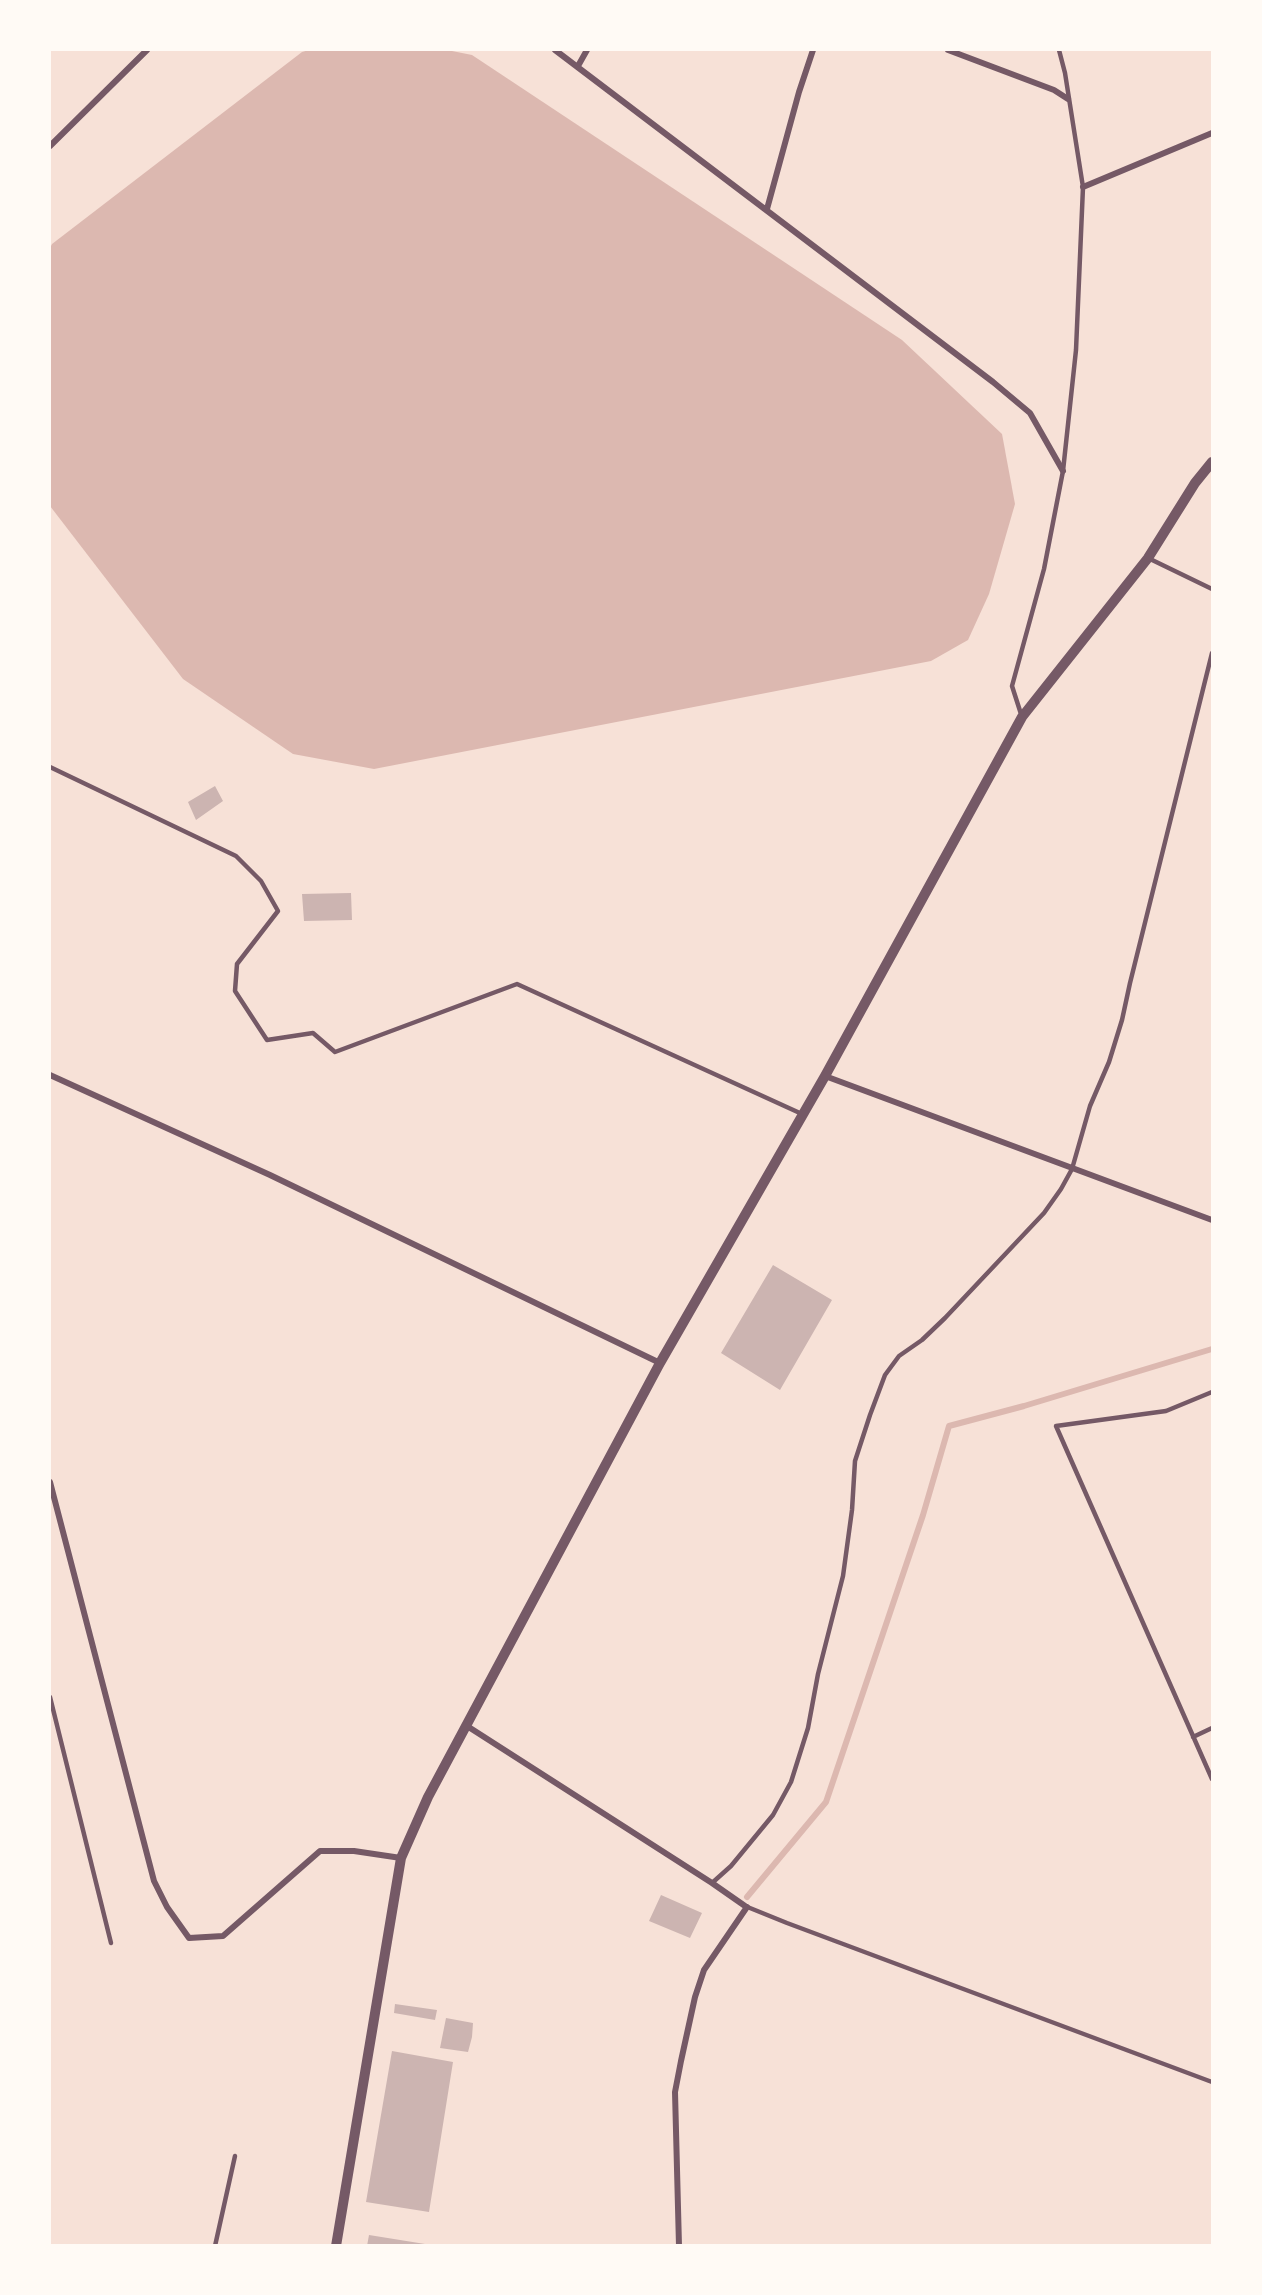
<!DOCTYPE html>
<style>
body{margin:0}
#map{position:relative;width:1262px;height:2295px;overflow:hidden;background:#f7e1d7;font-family:"Nunito Sans",sans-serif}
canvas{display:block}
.frame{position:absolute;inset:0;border:51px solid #fffaf5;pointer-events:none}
</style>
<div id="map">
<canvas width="1262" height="2295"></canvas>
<div class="frame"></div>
</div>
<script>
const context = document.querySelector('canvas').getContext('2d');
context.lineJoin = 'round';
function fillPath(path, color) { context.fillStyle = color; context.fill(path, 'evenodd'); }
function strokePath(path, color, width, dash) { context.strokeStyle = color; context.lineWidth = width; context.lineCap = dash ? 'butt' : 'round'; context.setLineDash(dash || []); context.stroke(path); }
fillPath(new Path2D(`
 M309,50h138l25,5 430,285 100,94 13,70 -26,90 -21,46 -37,21 -557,108 -81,-15 -110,-75 -133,-173v-258l2,-4 250,-192z`), '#dcb8b0');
strokePath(new Path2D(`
 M747,1897l79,-95 97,-287 26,-89 75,-20 188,-57`), '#dcb8b0', 6);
fillPath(new Path2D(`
 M215,786l8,15 -27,19 -8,-18z
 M351,893l1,27 -48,1 -2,-27z
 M773,1265l59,35 -52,90 -59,-37z
 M661,1895l41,18 -12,25 -41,-17z
 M395,2004l42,6 -2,10 -41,-7z
 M446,2018l27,5 -1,14 -4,15 -28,-4z
 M392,2051l61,11 -24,150 -63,-10z
 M369,2235l56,9v2h-58z`), '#ccb4b1');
strokePath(new Path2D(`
 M1148,558l64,31
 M1021,714l-9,-28 32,-117 19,-98 13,-121 7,-163 -18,-114 -6,-23
 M50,767l186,89 25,25 17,30 -41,53 -2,27 32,49 46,-7 22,19 182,-68 285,130
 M1212,1392l-46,19 -110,15 156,353
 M50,1697l61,246
 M1193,1737l19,-9
 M712,1883l19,-17 42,-51 18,-33 17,-54 10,-54 25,-98 9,-66 3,-49 15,-46 15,-40 14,-19 23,-16 23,-22 99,-105 17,-24 11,-20 18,-63 19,-44 13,-42 8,-37 82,-330
 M745,1906l42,17 425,159
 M215,2246l20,-90`), '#755966', 4.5);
strokePath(new Path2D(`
 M555,50l438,332 37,31 33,58
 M948,50l106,40 14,9
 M578,66l9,-16
 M50,146l97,-96
 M1083,187l129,-54
 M767,209l32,-117 14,-42
 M50,1075l220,100 390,188
 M825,1076l387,144
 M50,1482l104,399 13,26 22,31 34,-2 97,-85h34l47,7
 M467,1726l245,157 33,23
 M679,2246l-4,-154 6,-31 14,-64 9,-27 43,-63`), '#755966', 6);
strokePath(new Path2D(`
 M336,2246l65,-388 27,-61 232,-434 165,-287 197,-359 126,-159 47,-75 17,-21`), '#755966', 10);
</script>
